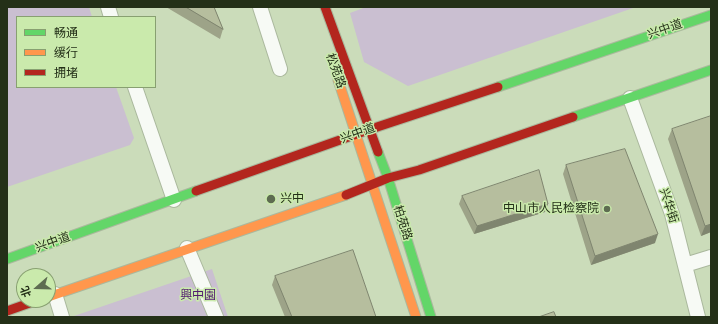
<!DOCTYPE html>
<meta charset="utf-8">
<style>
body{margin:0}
#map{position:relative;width:718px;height:324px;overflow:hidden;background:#cbdcba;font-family:"Titillium Web","Noto Sans SC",sans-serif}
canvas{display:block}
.frame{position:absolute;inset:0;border:8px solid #243018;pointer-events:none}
.legend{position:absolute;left:16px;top:16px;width:140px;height:72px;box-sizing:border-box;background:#caeaac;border:1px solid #88a071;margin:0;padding:5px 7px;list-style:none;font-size:12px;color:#243018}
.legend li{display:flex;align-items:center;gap:8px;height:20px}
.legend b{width:20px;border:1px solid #88a071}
.north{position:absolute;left:16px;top:268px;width:40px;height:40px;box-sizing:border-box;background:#caeaac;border:1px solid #88a071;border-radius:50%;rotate:250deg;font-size:11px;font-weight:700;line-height:16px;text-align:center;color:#243018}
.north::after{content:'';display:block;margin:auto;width:14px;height:18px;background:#5e6c51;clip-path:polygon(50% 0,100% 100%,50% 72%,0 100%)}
</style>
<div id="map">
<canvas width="718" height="324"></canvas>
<div class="frame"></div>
<ul class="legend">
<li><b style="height:5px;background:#63d668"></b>畅通</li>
<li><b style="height:5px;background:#ff974d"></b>缓行</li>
<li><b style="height:5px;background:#b3261e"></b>拥堵</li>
</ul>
<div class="north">北</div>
</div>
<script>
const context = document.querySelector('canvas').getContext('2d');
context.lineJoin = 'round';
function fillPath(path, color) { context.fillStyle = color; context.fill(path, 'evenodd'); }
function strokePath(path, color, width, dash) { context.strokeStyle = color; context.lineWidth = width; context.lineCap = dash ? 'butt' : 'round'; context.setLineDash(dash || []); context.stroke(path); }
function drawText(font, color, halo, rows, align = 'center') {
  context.font = font + ' "Titillium Web","Noto Sans SC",sans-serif'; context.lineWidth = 3; context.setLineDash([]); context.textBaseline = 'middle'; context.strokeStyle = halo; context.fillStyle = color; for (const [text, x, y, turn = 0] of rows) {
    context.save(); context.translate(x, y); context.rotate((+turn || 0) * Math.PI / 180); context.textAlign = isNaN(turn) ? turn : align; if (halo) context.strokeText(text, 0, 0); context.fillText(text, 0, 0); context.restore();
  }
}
fillPath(new Path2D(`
 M7,7h82l3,10h-75v70h99l18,51 -4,7 -123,42z
 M366,7h270l-228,79 -44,-24 -14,-49z
 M212,269l16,48h-157z`), '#cabfd1');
const street = new Path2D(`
 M108,7l3,10
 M260,7l20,62
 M135,87l39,113
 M630,98l42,116 26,103
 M187,248l29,69
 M685,265l26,-8
 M55,294l7,23`);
const fast = new Path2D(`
 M498,87l213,-72
 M573,117l138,-47
 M378,152l10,26 43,139
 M7,259l189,-68`);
const slow = new Path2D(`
 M338,80l78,237
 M48,297l298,-102`);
const jam = new Path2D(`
 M325,7l53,145
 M196,191l175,-62 127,-42
 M346,195l42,-17 31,-8 154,-53
 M7,311l31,-11`);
strokePath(street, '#aab89d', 16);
strokePath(fast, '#aab89d', 11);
strokePath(slow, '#aab89d', 11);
strokePath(jam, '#aab89d', 11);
strokePath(street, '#f7faf5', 14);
strokePath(fast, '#63d668', 9);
strokePath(slow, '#ff974d', 9);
strokePath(jam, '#b3261e', 9);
fillPath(new Path2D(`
 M166,7h48l9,22 -3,10z
 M672,129l39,103 -10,4 -33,-97z
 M566,165l89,78 -64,22 -28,-91z
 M462,196l83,16 -71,22 -15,-30z
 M275,276l101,41h-91l-13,-32z`), '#9da388');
fillPath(new Path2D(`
 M548,204l-3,8 -71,22 3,-8z
 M711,224v8l-10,4 4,-10z
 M658,234l-3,9 -64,22 4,-9z`), '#7f856f');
const building = new Path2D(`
 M186,7h28l9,22z
 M711,116v108l-6,2 -33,-97z
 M625,149l33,85 -63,22 -29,-91z
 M539,170l9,34 -71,22 -15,-30z
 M353,250l23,67h-84l-17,-41z
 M554,312l2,5h-17z`);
fillPath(building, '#b6be9e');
strokePath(building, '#7f856f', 1);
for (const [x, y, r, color] of [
 [271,199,5,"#5e6c51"],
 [607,209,4,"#5e6c51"]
]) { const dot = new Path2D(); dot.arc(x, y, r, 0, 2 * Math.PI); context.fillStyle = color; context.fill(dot); strokePath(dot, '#caeaac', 1.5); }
drawText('12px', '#243018', '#caeaac', [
 ["兴中道",665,30,-19],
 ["松苑路",335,71,70],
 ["兴中道",358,134,-20],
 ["兴华街",668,206,72],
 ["柏苑路",402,223,72],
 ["兴中道",53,243,-20]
]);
drawText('12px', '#243018', '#caeaac', [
 ["兴中",280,199],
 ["中山市人民检察院",599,209,"right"]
], 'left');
drawText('12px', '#511a6f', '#caeaac', [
 ["興中園",198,296]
]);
</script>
